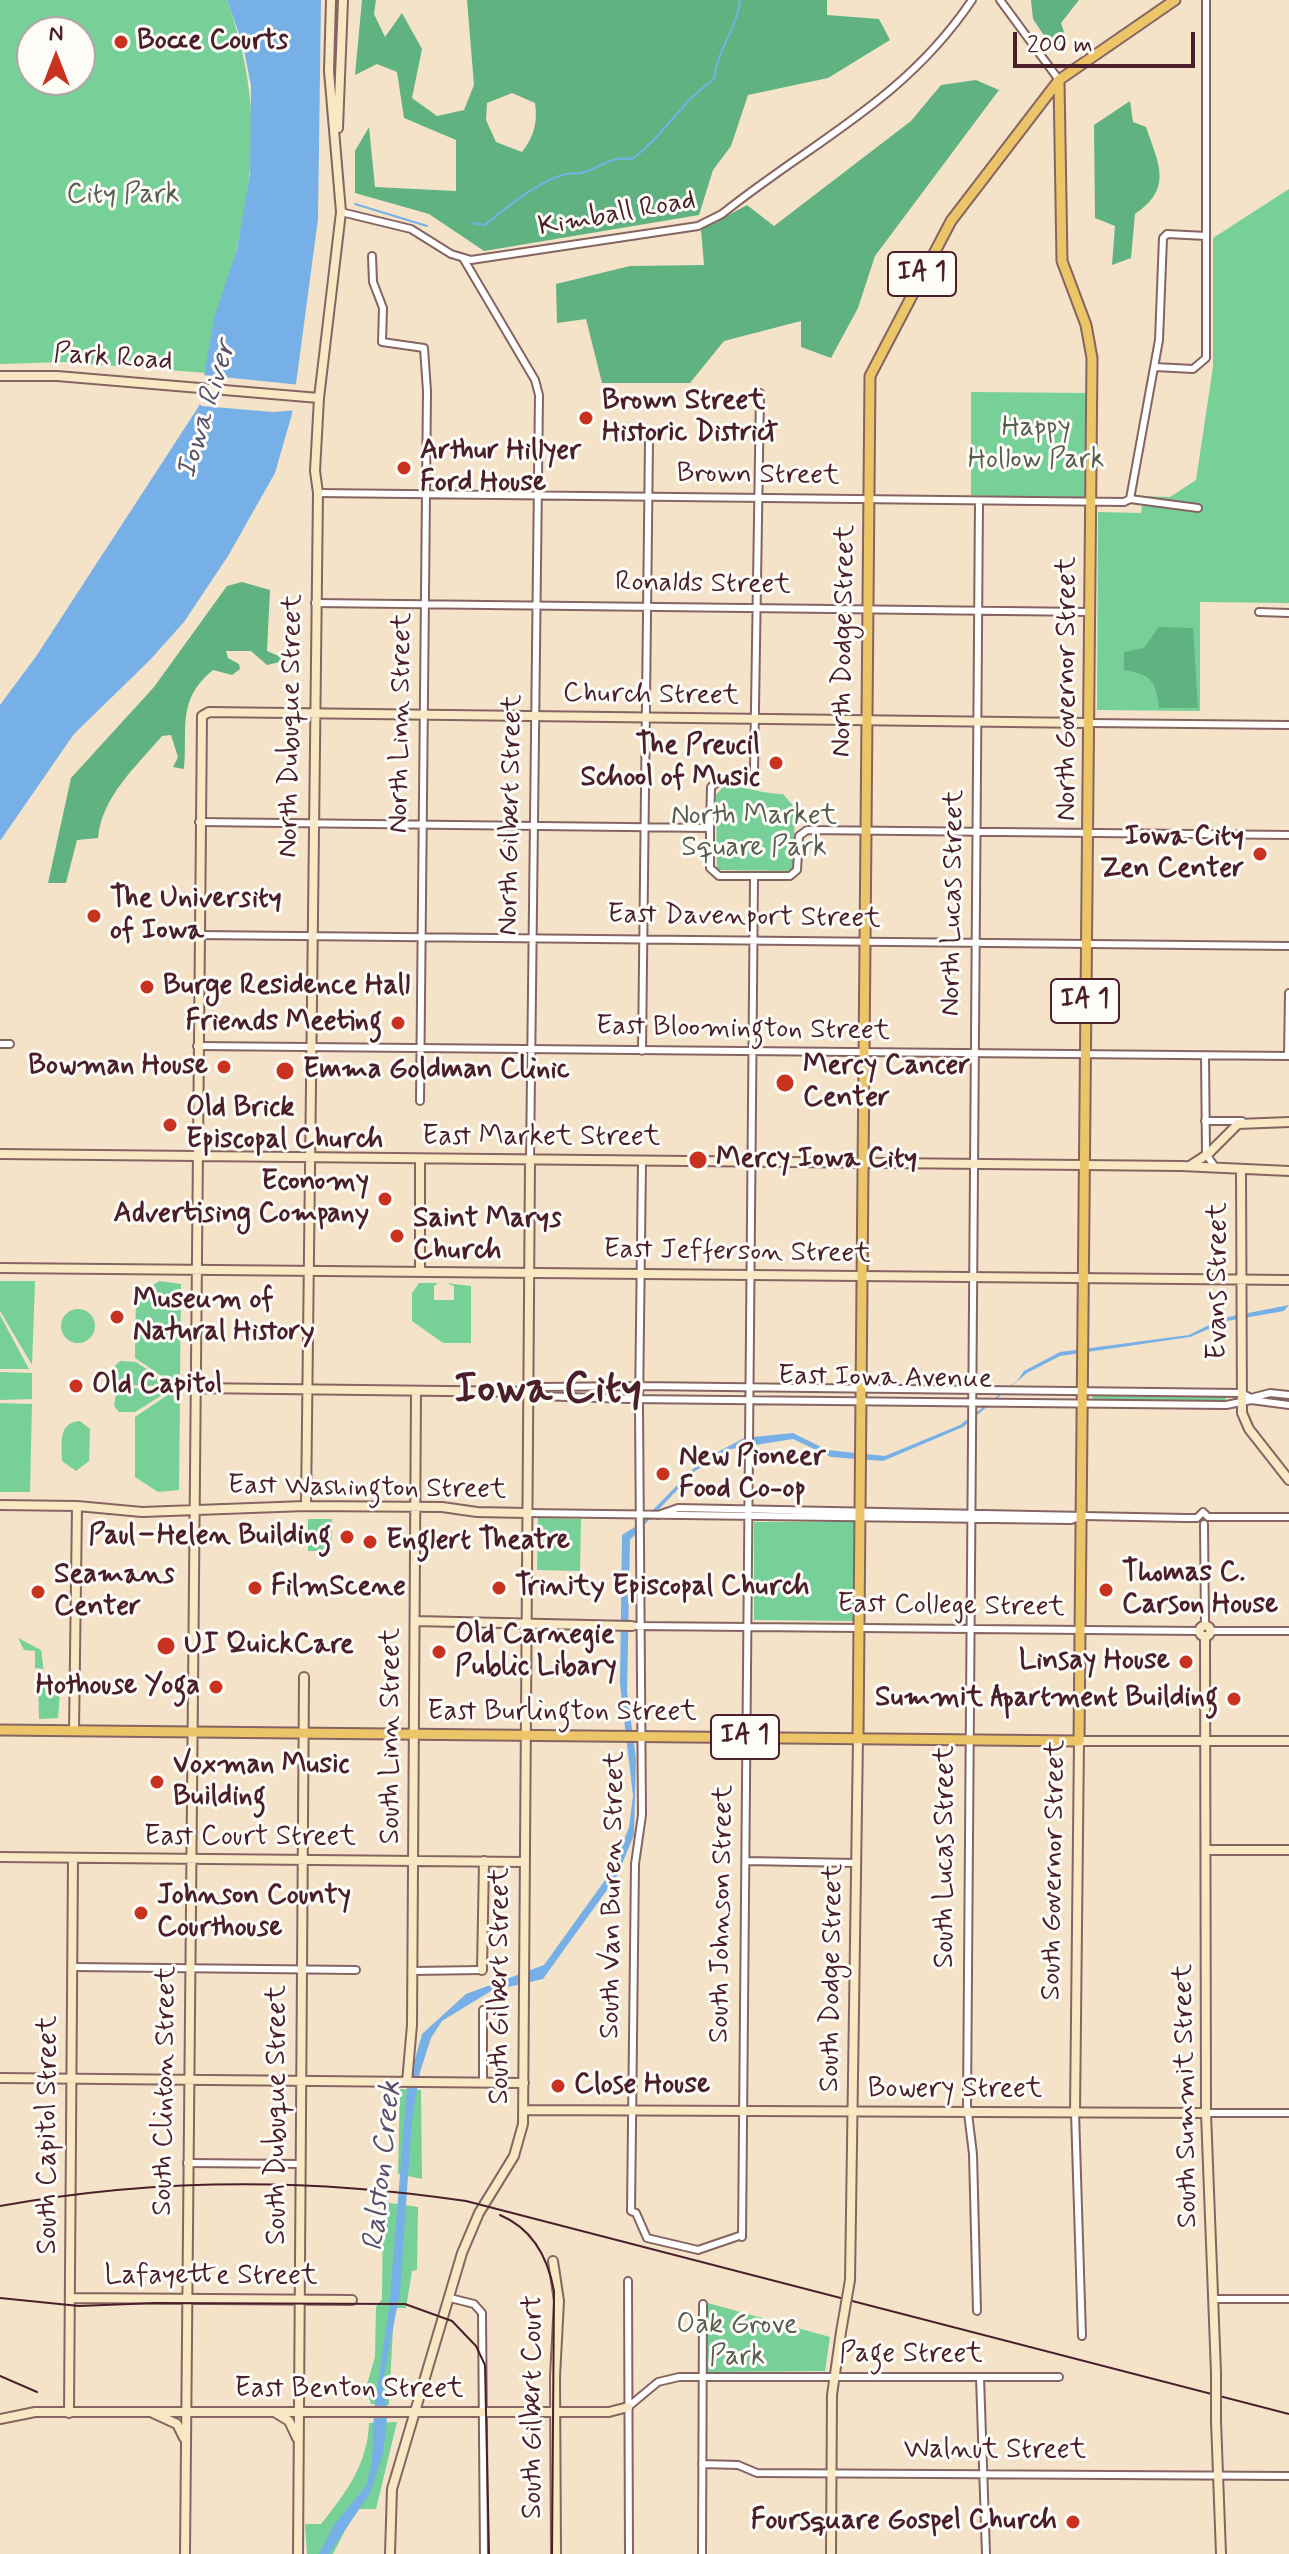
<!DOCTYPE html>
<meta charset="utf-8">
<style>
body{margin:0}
#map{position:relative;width:1289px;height:2554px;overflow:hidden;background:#f4e3c9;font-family:Mynerve,sans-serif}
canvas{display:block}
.north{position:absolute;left:16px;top:16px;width:80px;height:80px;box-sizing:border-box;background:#fdfcf7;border:2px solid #b5a4a5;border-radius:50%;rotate:0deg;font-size:22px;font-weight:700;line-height:32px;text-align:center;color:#4a1f2b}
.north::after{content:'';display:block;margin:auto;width:28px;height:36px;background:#c8321e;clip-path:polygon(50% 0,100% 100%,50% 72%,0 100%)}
.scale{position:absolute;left:1013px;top:32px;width:182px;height:36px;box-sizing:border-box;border:4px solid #4a1f2b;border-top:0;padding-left:10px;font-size:24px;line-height:28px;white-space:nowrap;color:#4a1f2b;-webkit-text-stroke:6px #fdfcf7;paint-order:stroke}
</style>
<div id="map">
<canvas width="1289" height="2554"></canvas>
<div class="north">N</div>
<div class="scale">200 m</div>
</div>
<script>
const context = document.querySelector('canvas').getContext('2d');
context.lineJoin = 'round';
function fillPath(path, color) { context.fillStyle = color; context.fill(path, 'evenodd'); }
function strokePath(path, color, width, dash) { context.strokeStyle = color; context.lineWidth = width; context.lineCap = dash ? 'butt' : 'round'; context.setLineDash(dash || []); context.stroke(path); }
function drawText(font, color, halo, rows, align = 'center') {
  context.font = font + ' Mynerve,sans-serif'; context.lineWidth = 6; context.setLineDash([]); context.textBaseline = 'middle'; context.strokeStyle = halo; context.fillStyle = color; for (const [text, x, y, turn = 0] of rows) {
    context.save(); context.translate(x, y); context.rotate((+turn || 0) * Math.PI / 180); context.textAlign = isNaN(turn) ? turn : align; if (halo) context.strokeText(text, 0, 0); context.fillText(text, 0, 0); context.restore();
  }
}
fillPath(new Path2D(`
 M0,0h227c31,88 31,156 10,247 -9,42 -24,83 -30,126l-144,-11 -63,2zM32,32h48v48h-48z
 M1289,189v414l-89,-1v109l-103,-1 1,-198 43,1 2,-17 27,1 26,-17 17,-113v-129z
 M971,392l115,1 5,108 -120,-6z
 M724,786c22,0 37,8 59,8l12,14 -2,63 -76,-1 -1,-75z
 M0,1281h35l-3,84 -32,-54z
 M159,1281l22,3 -1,94 -8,5 -37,-25 1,-61z
 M419,1283h19l-4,3v14h20v-14l-8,-3 25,3v57h-28l-31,-22v-28z
 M61 1326a17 17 0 1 1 34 0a17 17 0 1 1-34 0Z
 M0,1315l29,54h-29z
 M120,1361l16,1 31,21v3l-50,-1 -2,-19z
 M0,1372l32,1v26l-32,1z
 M117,1388l50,1v3l-32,20h-16l-5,-6z
 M172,1392l8,5 -1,93 -21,2 -23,-15v-60z
 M1093,1394l132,1 2,1 -3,6 -132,-1z
 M0,1403l32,1 -2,88h-30z
 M80,1421l10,8 -1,32 -13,10 -14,-10c0,-17 -5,-38 18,-40z
 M538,1518l43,1 -1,52 -43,-1z
 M308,1519h24l-1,32h-23z
 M754,1522h101l-1,99 -100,-1z
 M18,1638l23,12 4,30 16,1 -3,37 -19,1 -1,-36 6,-1v-13l-9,-1v-17l-11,-1z
 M400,2089l21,1 1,89 -24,-5z
 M383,2202l35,5 -1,63 -5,1 -6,37h-12l-5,97 -18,-1 -5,-16 9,-31 1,-50 6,-8z
 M708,2303l122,34 -5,34 -118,1z
 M397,2422l-21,87h-20l-23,45h-26l-2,-30h16c25,-31 47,-61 48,-101z`), '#76d097');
fillPath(new Path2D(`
 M362,0h14l-2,14 11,23 17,-24 20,36 -10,49 25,18 27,-6 10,-25 -7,-85h360v15l52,4 11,21 -62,38 -80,17 -17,51 -18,24 -14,45 -215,36 -55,-37 -74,-21v-42l14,-24 6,60 81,4v-51l-52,-22 -7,-46 -20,-8 -22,11zM512,93l23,10c3,18 -1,34 -13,49l-26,-10 -10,-22 1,-17z
 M1031,0h48l-18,23 5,15 -13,11 -20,-30z
 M976,80l23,10 -124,166 -17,52 -27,50 -30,-11v-26l-77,20 -34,42h-88l-16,-64 -29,4 -1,-39 74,-18 74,-1 -3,-35 46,-25 27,21 137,-105 30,-36z
 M1130,101l3,21 13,5c13,38 27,61 -11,87l-4,44 -19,7 3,-39 -20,-8 -1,-93z
 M242,582l28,8 -3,61 21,9 -21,5 -16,-14h-25l2,7 11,6 1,5 -8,6 -19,-5c-37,30 -25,59 -29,99l-11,-2 5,-10 -7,-22 -9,1c-26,31 -60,60 -64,102l-21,2 -11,43h-18l23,-105 83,-91 73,-101z
 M1159,627l34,1 5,80h-39c-3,-27 -7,-33 -35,-38v-18l20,-4z`), '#60b280');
fillPath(new Path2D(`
 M227,0h94l-3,219 -26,195 -17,59 -47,83 -44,66 -34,38 -76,74 -74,107v-136l37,-50 162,-249 15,-88 23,-69 13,-75 1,-88 -8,-41z
 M1289,1305l-5,6 -57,10 -37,16 -130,19 -33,17 -64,54 -80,34 -52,-4 -38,-18 -62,10 -36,22 -65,69 -3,152 9,67 -2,76 -17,41 -74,103 -52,12 -49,30 -11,17 -11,34 -8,47 -12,173 -18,94 6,23 -5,44 -13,40 -41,61h-10l15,-29 32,-39 6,-24 2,-52 15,-100 18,-222 15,-54 44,-40 78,-29 69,-96 16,-42 4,-31 -13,-112 2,-149 16,-10 63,-64 43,-23 49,-5 34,17 58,6 75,-31 57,-44 7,-10 36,-19 129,-17 34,-17z`), '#77b0e7');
fillPath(new Path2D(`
 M203,375l98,10 -4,25 -24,2 -71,-6 -6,-4z`), '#f4e3c9');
strokePath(new Path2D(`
 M355,204l72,22
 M472,223l13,2c20,-17 55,-45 81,-51 6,-2 13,1 19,-2 18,-6 26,-16 47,-13 33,-24 46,-55 82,-80 3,-30 23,-49 26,-79`), '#77b0e7', 2);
const street = new Path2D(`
 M1000,0l59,80
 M341,212l70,17 40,25 20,6 227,-34 24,-12c91,-73 182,-113 250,-214
 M372,256l1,26 10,26 -1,34 42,6 3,43 -7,710
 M463,258l72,122 4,15 -9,766
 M1155,367l38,2 13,-11v-358
 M318,493l806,9 6,-3 68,9
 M1130,499l29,-159 4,-102 4,-4 39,2
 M315,603l775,9
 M1259,612l30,1
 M1089,723l200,2
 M199,822l511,6v40l9,8h71l7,-6 2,-34 8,-6 482,5
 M710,828l1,-41 8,-6h29l6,-10 6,-378
 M198,935l1091,11
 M0,1044h10
 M197,1046l1092,10
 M642,1051l7,-611
 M1205,1056l1,98 9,13
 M1288,1056l1,-63
 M1205,1121h37
 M642,1161l-3,246 3,408 -7,49 -4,347 5,2 11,25 51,12 44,-15
 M529,1392l12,-5 98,-1 602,7 10,5 19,-5 19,2
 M529,1392l10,4 90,3 597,6 25,-5 38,5
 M527,1513l544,7 10,-4
 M658,1515l20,-7 508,10h11l6,-6 5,5h81
 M1204,1524l1,101
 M636,1626l563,5
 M1210,1631h79
 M746,1861l110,2
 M72,1967l284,3
 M412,1971l70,-1
 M483,2082v-72
 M1075,2112l7,224
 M1206,2113h83
 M187,2163l113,1
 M742,2237l12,-1361
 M628,2281l1,273
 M450,2298l24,6 8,9 2,241
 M1213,2299h76
 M977,2311l-4,-157 -6,-49 12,-1604
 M980,2377l6,177
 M628,2407l30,-25 21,-5h380
 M702,2464l36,1 19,8 532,3
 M702,2554l1,-250`);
const secondary = new Path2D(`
 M338,128l5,-128
 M0,376h57l262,22
 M0,1154l1181,12 108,5
 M1191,1165l17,-11 30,-30 51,-2
 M1241,1170l1,243 7,16 40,51
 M0,1268l1289,12
 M420,1271v-111
 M193,1388l336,4
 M0,1505l77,1 65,6 164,-6 136,1 35,5 50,1
 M306,1506l12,-1013 -3,-22 4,-73 22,-186 -12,-141 2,-71
 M415,1621l217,5
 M1199.5 1631a5.5 5.5 0 1 1 11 0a5.5 5.5 0 1 1-11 0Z
 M1205,1636l1,477 10,260
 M74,1731l3,-225
 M1206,1850h83
 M0,1857l523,5
 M482,1970l2,-109
 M0,2078l524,5
 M407,2082l5,-57 4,-634
 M524,2110l682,3
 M1075,2112l4,-371h210
 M553,2261l6,40 -4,76 1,177
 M850,2280l8,-542
 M70,2298l282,2
 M69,2413l4,-555
 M153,2413l24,11 7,14
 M276,2413l13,8 8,17
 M0,2419l35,-7h574l19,-5
 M1216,2421l5,133
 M185,2554l17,-1838 7,-4 880,11
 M298,2554l6,-877
 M390,2554l2,-65 70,-236 17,-40 35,-57 9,-32 7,-963
 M831,2554l1,-159 9,-63`);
const primary = new Path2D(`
 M0,1730l1079,11 13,-1383 -6,-33 -24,-64 -3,-181
 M858,1738l12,-1362 81,-155 108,-141 116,-80`);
strokePath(street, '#866462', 10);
strokePath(secondary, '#866462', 12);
strokePath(primary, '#866462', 13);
strokePath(street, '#fff', 6);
strokePath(secondary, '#f8e8c3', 8);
strokePath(primary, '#edc569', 9);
strokePath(new Path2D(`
 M0,2206c153,-28 312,-28 466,-5l823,213
 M500,2215c33,14 48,43 54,76l-2,263
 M0,2298l79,8 76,-3 250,1 47,17 24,25 9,19 4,189
 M0,2376l37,16`), '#4a1f2b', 2);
const secondaryBridge = new Path2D(`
 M841,2332l9,-52
 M1216,2373v48`);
strokePath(secondaryBridge, '#866462', 12, []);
strokePath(secondaryBridge, '#f8e8c3', 8);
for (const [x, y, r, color] of [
 [121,42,8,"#c8321e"],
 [586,418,8,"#c8321e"],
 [404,468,8,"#c8321e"],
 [776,763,8,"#c8321e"],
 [1260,854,8,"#c8321e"],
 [94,916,8,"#c8321e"],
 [147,987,8,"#c8321e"],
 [398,1023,8,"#c8321e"],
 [224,1067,8,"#c8321e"],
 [285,1071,10,"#c8321e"],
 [785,1083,10,"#c8321e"],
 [170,1125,8,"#c8321e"],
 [698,1160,10,"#c8321e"],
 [385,1199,8,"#c8321e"],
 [397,1236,8,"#c8321e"],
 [117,1317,8,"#c8321e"],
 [76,1386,8,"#c8321e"],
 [663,1474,8,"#c8321e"],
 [347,1537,8,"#c8321e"],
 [370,1542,8,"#c8321e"],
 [255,1588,8,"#c8321e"],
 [499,1588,8,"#c8321e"],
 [1106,1590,8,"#c8321e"],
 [38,1592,8,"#c8321e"],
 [166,1646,10,"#c8321e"],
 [439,1652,8,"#c8321e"],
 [1186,1662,8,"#c8321e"],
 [216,1687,8,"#c8321e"],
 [1234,1699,8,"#c8321e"],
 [157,1782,8,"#c8321e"],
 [141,1913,8,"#c8321e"],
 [558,2086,8,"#c8321e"],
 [1073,2522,8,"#c8321e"]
]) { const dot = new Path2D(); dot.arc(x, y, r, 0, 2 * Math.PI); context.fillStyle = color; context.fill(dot); strokePath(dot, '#fdfcf7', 3); }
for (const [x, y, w] of [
 [922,274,68],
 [1085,1001,68],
 [745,1737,68]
]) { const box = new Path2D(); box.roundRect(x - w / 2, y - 22, w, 44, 6); context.fillStyle = '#fdfcf7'; context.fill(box); strokePath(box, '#4a1f2b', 2); }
drawText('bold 26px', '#4a1f2b', null, [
 ["IA 1",922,274],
 ["IA 1",1085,1001],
 ["IA 1",745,1737]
]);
drawText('bold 28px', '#4a1f2b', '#fdfcf7', [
 ["Bocce Courts",137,42],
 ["Brown Street",602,402],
 ["Historic District",602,434],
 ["Arthur Hillyer",420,452],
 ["Ford House",420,484],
 ["The Preucil",760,747,"right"],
 ["School of Music",760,779,"right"],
 ["Iowa City",1244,838,"right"],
 ["Zen Center",1244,870,"right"],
 ["The University",110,900],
 ["of Iowa",110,932],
 ["Burge Residence Hall",163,987],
 ["Friends Meeting",382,1023,"right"],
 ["Bowman House",208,1067,"right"],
 ["Mercy Cancer",803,1067],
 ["Center",803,1099],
 ["Emma Goldman Clinic",303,1071],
 ["Old Brick",186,1109],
 ["Episcopal Church",186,1141],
 ["Mercy Iowa City",716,1160],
 ["Economy",369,1183,"right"],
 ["Advertising Company",369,1215,"right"],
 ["Saint Marys",413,1220],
 ["Church",413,1252],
 ["Museum of",133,1301],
 ["Natural History",133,1333],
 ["Old Capitol",92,1386],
 ["New Pioneer",679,1458],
 ["Food Co-op",679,1490],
 ["Paul–Helen Building",331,1537,"right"],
 ["Englert Theatre",386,1542],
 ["Thomas C.",1122,1574],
 ["Carson House",1122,1606],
 ["Seamans",54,1576],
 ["Center",54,1608],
 ["FilmScene",271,1588],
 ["Trinity Episcopal Church",515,1588],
 ["Old Carnegie",455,1636],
 ["Public Libary",455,1668],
 ["UI QuickCare",184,1646],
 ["Linsay House",1170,1662,"right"],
 ["Hothouse Yoga",200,1687,"right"],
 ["Summit Apartment Building",1218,1699,"right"],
 ["Voxman Music",173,1766],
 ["Building",173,1798],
 ["Johnson County",157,1897],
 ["Courthouse",157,1929],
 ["Close House",574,2086],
 ["Foursquare Gospel Church",1057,2522,"right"]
], 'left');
drawText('28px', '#595d51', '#fdfcf7', [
 ["City Park",123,196],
 ["Happy",1036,429],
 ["Hollow Park",1036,461],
 ["North Market",754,817],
 ["Square Park",754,849],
 ["Oak Grove",737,2326],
 ["Park",737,2358]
]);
drawText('28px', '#4a1f2b', '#fdfcf7', [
 ["Kimball Road",617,215,-10],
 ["Park Road",113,359,4],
 ["Brown Street",758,476,1],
 ["Ronalds Street",703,585,1],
 ["North Dodge Street",845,641,-89],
 ["North Governor Street",1068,689,-90],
 ["Church Street",651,696,1],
 ["North Linn Street",402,723,-89],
 ["North Dubuque Street",292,726,-89],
 ["North Gilbert Street",512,815,-89],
 ["North Lucas Street",954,903,-89],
 ["East Davenport Street",744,918,1],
 ["East Bloomington Street",743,1030,1],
 ["East Market Street",541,1138],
 ["East Jefferson Street",737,1253,1],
 ["Evans Street",1219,1281,-90],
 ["East Iowa Avenue",885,1379,1],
 ["East Washington Street",367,1489,1],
 ["East College Street",951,1607,1],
 ["East Burlington Street",562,1713],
 ["South Linn Street",392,1736,-90],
 ["East Court Street",250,1838],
 ["South Lucas Street",946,1857,-90],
 ["South Governor Street",1055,1870,-89],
 ["South Van Buren Street",614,1895,-89],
 ["South Johnson Street",723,1914,-89],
 ["South Dodge Street",833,1978,-89],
 ["South Gilbert Street",501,1986,-90],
 ["Bowery Street",955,2090],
 ["South Clinton Street",166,2091,-89],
 ["South Summit Street",1187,2096,-91],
 ["South Dubuque Street",278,2115,-90],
 ["South Capitol Street",49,2135,-90],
 ["Lafayette Street",211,2277],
 ["Page Street",911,2355],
 ["East Benton Street",349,2390],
 ["South Gilbert Court",534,2407,-90],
 ["Walnut Street",995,2451]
]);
drawText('italic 30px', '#5a526d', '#fdfcf7', [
 ["Iowa River",208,410,-73],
 ["Ralston Creek",384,2166,-84]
]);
drawText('bold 44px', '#4a1f2b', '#fdfcf7', [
 ["Iowa City",548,1392]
]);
</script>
